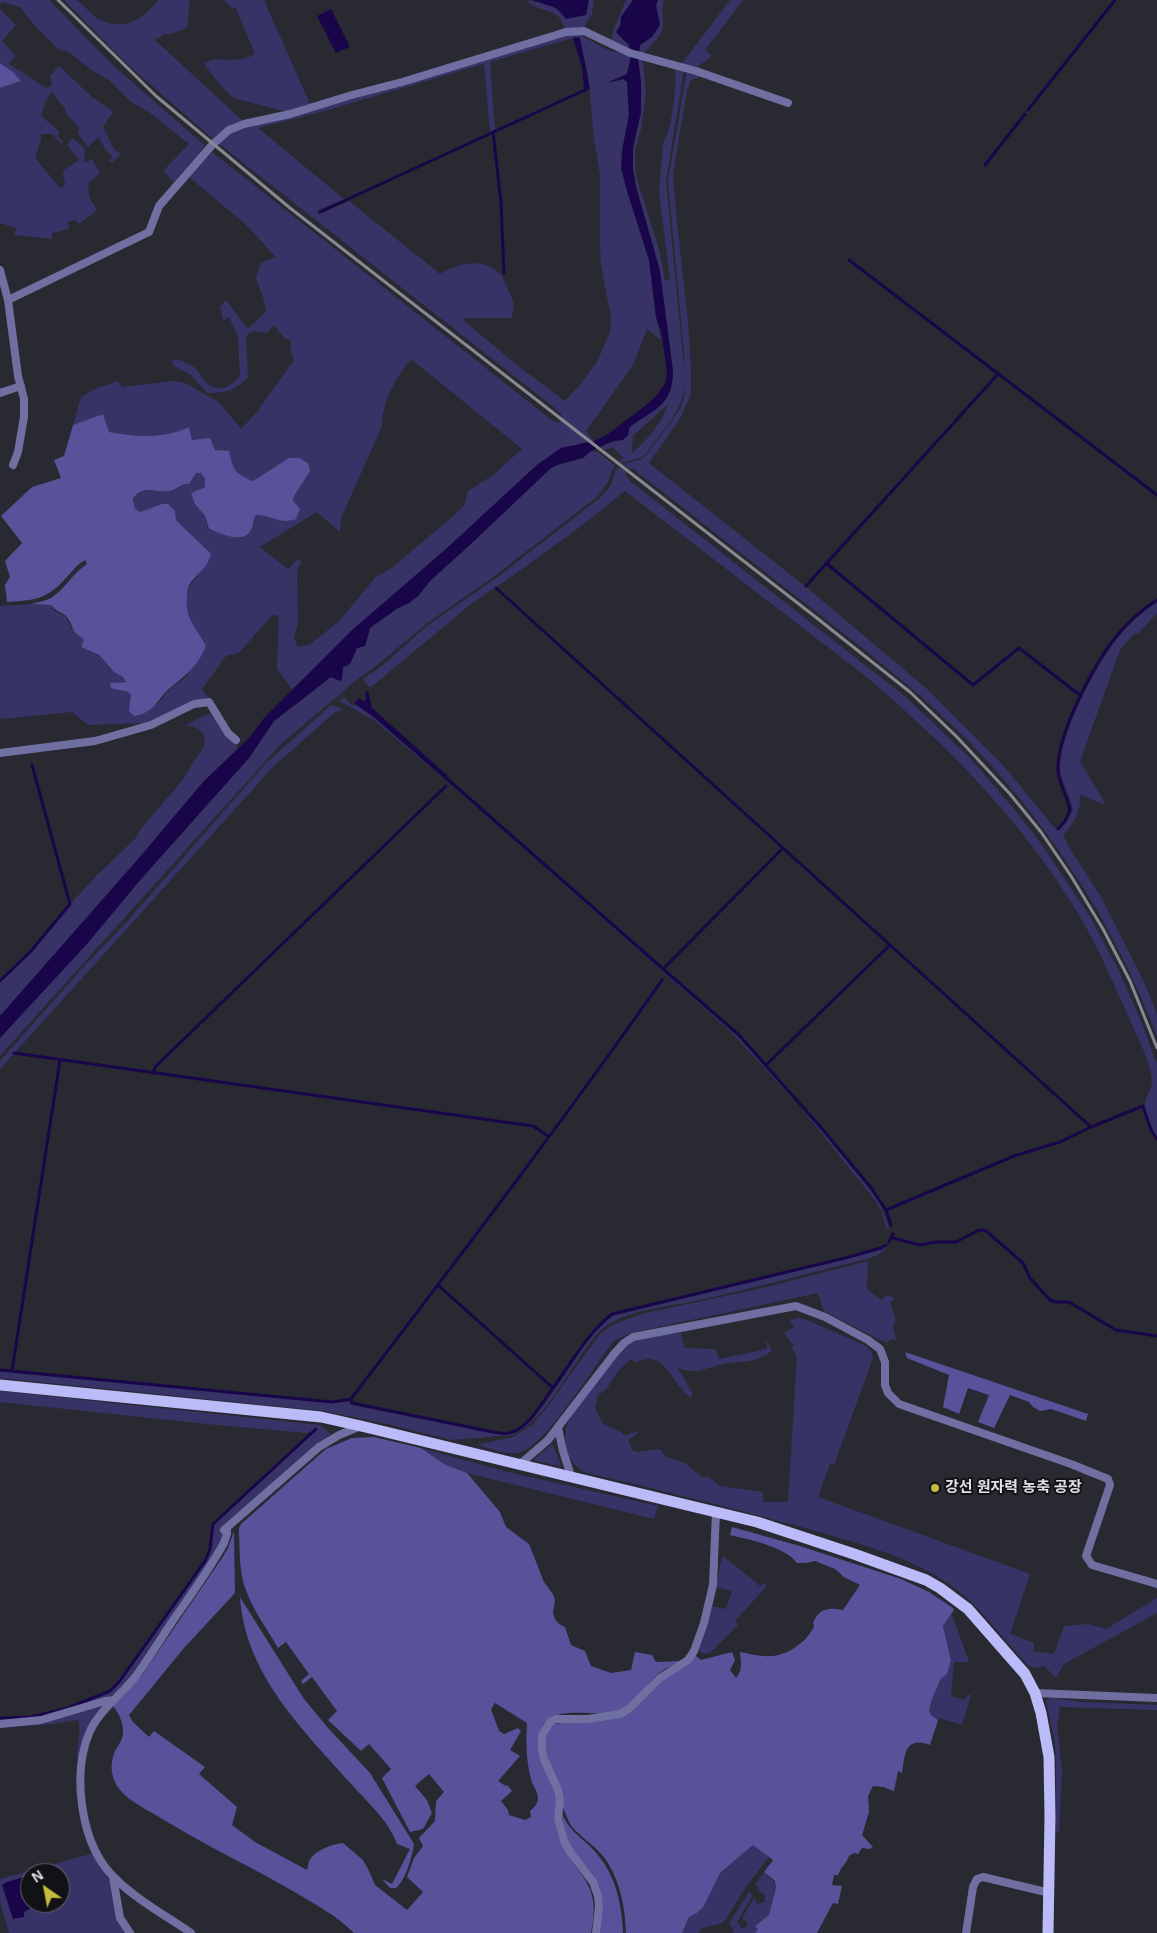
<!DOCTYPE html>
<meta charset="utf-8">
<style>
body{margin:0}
#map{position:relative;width:1157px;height:1933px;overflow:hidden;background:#292932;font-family:Helvetica,sans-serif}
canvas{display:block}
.north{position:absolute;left:20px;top:1863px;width:50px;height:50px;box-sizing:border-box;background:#121216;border:1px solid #64656a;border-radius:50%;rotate:327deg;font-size:14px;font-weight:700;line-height:20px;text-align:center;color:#e0e1e7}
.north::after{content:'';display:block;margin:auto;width:18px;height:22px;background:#c6bc3c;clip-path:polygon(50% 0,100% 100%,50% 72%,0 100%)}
</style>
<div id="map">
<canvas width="1157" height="1933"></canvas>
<div class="north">N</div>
</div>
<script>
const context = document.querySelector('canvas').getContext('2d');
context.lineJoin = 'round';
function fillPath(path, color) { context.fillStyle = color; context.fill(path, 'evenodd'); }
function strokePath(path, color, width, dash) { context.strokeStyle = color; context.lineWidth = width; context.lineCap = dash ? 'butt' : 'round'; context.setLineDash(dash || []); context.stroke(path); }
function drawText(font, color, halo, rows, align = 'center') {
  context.font = font + ' Helvetica,"Noto Sans KR",sans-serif'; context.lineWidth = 4; context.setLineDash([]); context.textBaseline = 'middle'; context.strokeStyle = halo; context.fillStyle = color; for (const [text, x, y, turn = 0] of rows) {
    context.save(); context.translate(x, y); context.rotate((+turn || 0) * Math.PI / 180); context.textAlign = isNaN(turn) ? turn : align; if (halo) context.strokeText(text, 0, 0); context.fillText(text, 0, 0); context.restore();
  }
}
fillPath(new Path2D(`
 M0,0h49l65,66 91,80 -31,36 -11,-11 26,-27 -40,-32 -18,-10 -22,-22 -19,-11 -23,-18 -8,-1 -23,-23 -16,-20 -18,-5 -2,3z
 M64,0c3,0 9,0 12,0 7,4 14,13 21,18 25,15 46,2 61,-18h32l-3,28 -16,6h-7l-9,6 88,81 -11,3 -20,14 -85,-74z
 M224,0h40l46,104 -23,8 -50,-13c-12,-6 -26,-25 -33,-36 16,-8 33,2 51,-9l-19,-46h-4z
 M526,0l22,4 14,8 24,3 3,-15h5l-2,14 -8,13 -19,2c-7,-25 -26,-14 -39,-29z
 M626,0h7l-12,17 -3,18 11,10 1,5 -19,-7 2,-12z
 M658,0h6c-3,9 -1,15 -1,24 -1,13 -11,20 -19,29l-5,-1 1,-7 12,-8 8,-12 -4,-20z
 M730,0h13l-38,50 7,6 -18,13 -14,-3z
 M0,9l16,16 -14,16 14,15 -7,8 37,24 4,-1 2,-4 -2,-7 9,-10 32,30 22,16 -10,15 11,22 7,5 -8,8h-4l3,-6 -7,-7 -6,-12 -11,10 -10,-14 1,-5 -14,-16 1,-3 -15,-17 -6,11 -4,13 18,15 -1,5 5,6 -2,2 -9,-10h-11v6l-6,18 26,31 4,-5 -2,-9 1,-5 15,-10 -12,-15 6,-7 12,11 -1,12 1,2 7,-4 8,14 -12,10 1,14 8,13 -18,14 -4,-4 -7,2 1,7 -17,4v6l-38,-4 2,-7 -16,-5v-135l21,-7 -8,-9 -13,-9z
 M573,34l7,1 28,15 23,6 -4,18 -20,9 16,-4 4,3 2,33 -2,17v59l22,69 7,57 5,23 -14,-11 -14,36 -47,66 8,10 -13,2 -43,21 -92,85 -95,82 -22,24 -37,34 -15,-20 2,-53 -7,-1 -33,38 -13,3 -24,33 6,8 -60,26 -60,2 -16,-13 -72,7v-113l31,-2 20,1 3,5 12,7 5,11 13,11 -3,8 17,8 16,17 9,5 3,5h-9l4,9 7,1 3,3v10l26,-1 13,-15 17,-13 17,-33c-17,-18 -27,-49 -6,-67l-9,-44 -13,-12 -1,-9 -13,-7 -22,8 -5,-3 -2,-10c10,-16 22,-5 37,-8 7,-2 10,-7 19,-7l7,-11h5l4,6v8l-14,6 9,17 5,6 3,13 23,7 25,-21c13,0 33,13 43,-1l-6,-13 1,-5 -19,-29 -22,14 -14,-5 -7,-11 -17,-15 -23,-10 -3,-13c-27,12 -52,10 -80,5l-6,-18 -30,11 8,-28 14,-8 23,-8 4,6 52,-6 11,2 35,20 21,26 16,-17 37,-52 -4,-11 1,-8 -7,-3 -10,-13 -7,8 -13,-2 -8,5 2,42c-17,14 -19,14 -41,15l-16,-18 -17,-9 -3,-5 6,-2c8,3 16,6 21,12 4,5 5,10 10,13 11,9 25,2 32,-8l-2,-40 -9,-19 -6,4 -3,-14 6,-7 21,28 5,-3 14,-13 -2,-12 -8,-22 5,-15 15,-6 -31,-33 -56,-47 23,-25 341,269 5,2 3,-3v-7l-343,-270 16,-12 85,-22zM576,37l3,1 9,36 6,65 6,35v73l1,18 10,53 -1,14 -13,30 -18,24 -14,15 -47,-35 -55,-46 4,-2h44c5,-11 2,-19 -3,-29 -3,-5 -4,-10 -7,-14 -16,-19 -44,-12 -61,-1l-91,-73 -29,13 -4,-3 28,-12 -86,-71 70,-18 156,-46 6,68 5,-3 -5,-67zM411,359l111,90 -29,26 -25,16 -4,15 -10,9 -61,52 -17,10 -38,45 -29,23 -11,2 -4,-9 4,-14 -1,-49 1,-8 4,-5 -4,-3 -10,10 -28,-22 57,-35 23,20 1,-14 41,-92c0,-25 14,-48 29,-67z
 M638,58l5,2 3,33 -5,36 -6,21 1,26 24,77 5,28 5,-2 -11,-87 4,-49c9,-11 14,-60 12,-75l9,2 -18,111 19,197 -1,15 -5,13 -8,15 -28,36 -22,6 -2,-2 5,-3 -11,-11 -8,3 -4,-3c9,-5 20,-5 27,-12l1,-6 2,-3 36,-28 5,-12 1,-15 -10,-75 -11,-55 -16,-54 -3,-18v-21l8,-36v-30zM668,404c-5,17 -21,37 -36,49l1,-17z
 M687,70l15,6 -11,4 -4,10 -14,83 3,42 12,105 3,50v24l-10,23 -32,46 157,124 120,101 77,77 50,61 6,4 7,-7 7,-13c-2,-12 -12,-29 -13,-40 -1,-36 34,-100 55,-129 12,-15 26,-28 42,-39v11l-19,21h-4l-14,16 -40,111 26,44 -26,-10c1,18 -6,27 -17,41l9,16 29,45 44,87 12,30v23c-37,-100 -95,-193 -166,-272 -51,-57 -112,-104 -172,-151 -63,-49 -125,-98 -187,-146l-2,1 -7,-5 21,-6 28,-37 9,-14 4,-14 -1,-42 -16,-170z
 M590,451l8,1 17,14 -4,6 -3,10 -10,14 -105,81 -67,47 -45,38 -27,20 -74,63 -280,311v-18l86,-94 55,-65 108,-121 25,-37 37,-28 17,-15 3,-1 9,4 2,-2 1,-12 7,-3 7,-16 8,-2 5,-18 28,-20 11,-5 9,-7 13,-16 41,-37 79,-75c14,-7 28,-5 39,-17z
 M619,467l7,5 -1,3 5,6 277,217 63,60 45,52 25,32 49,73 29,54 21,47 18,48v73c-4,-6 -14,-28 -12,-35 2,-7 7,-13 7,-21 0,-16 -13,-40 -19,-54 -17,-37 -32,-75 -53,-110 -55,-94 -133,-172 -216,-242l-239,-184 -45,36 -69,50 -40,27 -101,84 -7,-9 20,-14 44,-39 68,-47 105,-81 11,-13 5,-15z
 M344,697l8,8h5l19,14 361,317 79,88 55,67 10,15 8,22 -2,1 -6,-19 -6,-10 -77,-96 -68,-73 -281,-248 -75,-63 -35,-19z
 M333,705l11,5 -9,2 -62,55 -273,302v-8l87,-98 37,-38 142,-162 64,-57z
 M211,714l17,24 9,7v6l-33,30 -65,77 -139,158v-34l31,-30 33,-41 32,-35 39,-37 5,-9 41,-48 23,-36c3,-14 -6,-21 -19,-20l20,-11z
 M887,1246c-4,8 -12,10 -20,13 -54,13 -108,28 -163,40 -29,7 -74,10 -98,27 -10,7 -16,17 -23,26 -18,26 -41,70 -71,83l-60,5 -69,-17 -59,-12 -324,-33v-7l332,32 17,-1 2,3 142,28c7,1 15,3 23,-1 23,-12 57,-71 74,-95l10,-11 13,-10 232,-57 36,-10z
 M868,1261l-1,28 14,11 6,-5 8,3 -5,5 6,17 -3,7 3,13 -5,-1 -5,4 -62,-32 -6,-18 -188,40 -16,8c-19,23 -70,108 -96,112 -13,2 -29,-5 -41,-8l36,-8 19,-12 14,-16 53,-74 11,-9 31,-12 122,-26z
 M798,1318l9,2 59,26 6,6 1,6 -39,107 -4,-1 -12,33 212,77 -20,60 24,9 -1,8 21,3 10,-28 24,-2 18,5 51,-31v15l-93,51 -8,14 -12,-12 -10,2 -5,-2c-25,-25 -45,-56 -73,-77 -45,-34 -106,-48 -158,-63 -70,-19 -140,-37 -211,-53 -20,-8 -26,-31 -19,-51 7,-16 51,-75 67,-81 13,-4 32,-7 46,-8l3,15 31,1 4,10 48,-10 -1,-9 6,11c-22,14 -26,9 -49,13 -19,4 -26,12 -46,3l15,25 -1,6c-15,-9 -22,-36 -40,-39 -5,-1 -10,2 -15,3l-5,-3 -12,11 -13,20 -8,5 -3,12 8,17 15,6 7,6 12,-5 2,1 -11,8 5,11 5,1 19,-3 4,1 4,6 22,8 3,4 12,9h7l11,9 43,6v10h25l9,-145 -6,-11h3l-10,-13 10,-6 -4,-7z
 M0,1391l320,34 11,9 -10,7 -100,90 4,4 -2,7 -81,120 -28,35 -61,19 -53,6v-3h31l34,-9 46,-19 3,-3 92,-127 5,-12 3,-24 102,-95 -10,3 -99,-9 -207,-22z
 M552,1444l10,23 -29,-7z
 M421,1448l87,24 150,34 -4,13 -187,-46 -23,-9z
 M723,1556l37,30 4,-3 3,3 -32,35 3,4 -28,28c-6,1 -9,1 -12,-5l13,-42 15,3 6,-18 -15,-4 3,-22z
 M952,1614l17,48h-15l-3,34 14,4 2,-5h4l-9,30 -23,-7 -1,2 -7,-5 -2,-4 3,-12 19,-39 -8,-34z
 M1053,1698l28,4 76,3v5l-97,-3 -3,19 5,46 -3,61 -3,-2v-74l-2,-19 -8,-36 2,-3z
 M107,1704l-5,6 -21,48h-4c0,-14 5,-25 1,-38l-26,4 -52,4v-3z
 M753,1845l16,12 -24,31 -19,31 -6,5 -18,4 -4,5h-16l7,-16 8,-4 7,-7 16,-33z
 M94,1853l17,31 15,49h-117l-9,-31v-23zM30,1873h30v30h-29l1,4 -8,5v-35l6,21z
 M764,1872l12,12 -7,31 -14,11 4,3 -4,4h-22l1,-2 -5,-8 20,-31 4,3 -16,27 4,6 6,-1v-5l-5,-4 12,-20 3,6 8,-2v-7l-7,-4 1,-3 -4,-3z`), '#373367');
fillPath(new Path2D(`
 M0,63l13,9 8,9 -21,7z
 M103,414l6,18c28,5 53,7 80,-5l3,13 18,-2 5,12 14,1c4,19 6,23 24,30l36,-23h10l9,5 2,8 -16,25 -1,5 7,8 -4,10c-16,6 -24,-4 -40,-4 -4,5 -2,10 -5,15 -8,15 -31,3 -42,-1l-4,-13 -10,-12 -4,-11 14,-6v-8l-4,-6h-5l-7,11c-9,0 -12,5 -19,7 -15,3 -27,-8 -37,8l2,10 5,3 22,-8h6l7,7 1,9 35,34c-3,13 -12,18 -20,28 -3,4 -4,9 -4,14 -3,22 10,33 19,50 -9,21 -19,28 -36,42 -14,12 -15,25 -36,28l-5,-5 2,-16 -3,-3 -17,-4 -1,-5 16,-1 -3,-5 -9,-5 -15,-17 -18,-8 3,-8c-15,-9 -9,-11 -17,-22 -5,-5 -12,-6 -16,-12l-20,-1c6,-2 14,-3 20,-6 14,-9 22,-25 36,-34l-2,-4c-9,5 -13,12 -20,19 -19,21 -31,21 -58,23l-2,-17 5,-8 -5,-16 17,-18 -21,-27 31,-29 29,-9 -7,-18 10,-4 9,-31z
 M905,1352l183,62 -2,7 -35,-12 -11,2 -7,-4 -4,-5 -19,-7 -16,33 -16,-6 11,-27 -21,-7 -9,26 -16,-7 6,-32 -42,-17z
 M374,1437l47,11 23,16 23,9 33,39 6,15 23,17 15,38 9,12 2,6 -2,13 2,6 4,5 6,3 6,18 14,6 6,15 20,7 20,-3 4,-18 17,3 4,7 26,-1c-8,4 -17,7 -24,13 -14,13 -23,33 -43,38 -26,6 -71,-12 -76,26 5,15 16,39 18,55 2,12 -3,26 0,38 13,45 47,45 34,102h-237c-17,-17 -36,-27 -56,-39 -44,-26 -90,-47 -134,-74 -14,-9 -33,-17 -44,-30 -9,-11 -11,-25 -5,-39 3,-6 9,-12 8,-21 0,-8 -5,-18 -10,-24l29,-31 80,-117 6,-10 6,-17 1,62 -51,55 -55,67 4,7 16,15 5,-6 51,36 -6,7 38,33 -5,18 23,17 52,28c1,-3 1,-6 2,-9 5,-10 23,-17 34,-18l20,17 6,11 6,14 32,25 16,-18 -16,-15 7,-19 9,-12 -4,-8 16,-17 1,-20 8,-9 -15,-18 -14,12 12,14 5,13 -9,16 -13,3 -28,-54 9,-9 -22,-25 -8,7 -33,-31 9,-9 -25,-34 -9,7 -2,-3 8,-7 -23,-32 -8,6c-10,-18 -24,-36 -31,-55 -8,-18 -7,-40 -8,-59v-6l2,-4 85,-75 26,-11zM495,1703l32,20c-1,18 -1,38 4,56 1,6 7,12 7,19 0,5 -3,9 -8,13l1,6 -6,3 -16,-5 -1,-5 -7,-9 11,-10 -4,-5 -4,-1 -6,-4 22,-25 -10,-6 11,-19 -3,-3 -14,6 -5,-3 -8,-22z
 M732,1527l68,19 101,33 28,13 24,16 1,2 -11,16 8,34 -4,14 -6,5 -9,20 -3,12 2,4 7,5 -8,25c-25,-9 -25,9 -28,28l-4,-2 -4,20 -11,-4 -10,-1 -5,10 1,16 -7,23 11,12 -4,2 -7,-1 -4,6 -4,-1 -5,3c-3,8 -8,11 -11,19h-4l-2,10 10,1 -4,18 -5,-1 -16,30h-62l3,-4 -3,-3 14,-11 7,-28 -1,-6 -11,-9 9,-12 -20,-15 -33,28 -16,33 -7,7 -8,4 -7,16h-56c-1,-25 -5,-48 -18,-70 -9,-15 -24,-23 -35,-35 -8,-9 -29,-75 -28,-87 0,-7 3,-12 7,-17l60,-5 83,-64 6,5 31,-8 3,8 -5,10 6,8c7,-8 5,-15 4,-26 8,1 16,4 24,4 20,2 40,-11 50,-29l-1,-4c6,-15 16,-16 30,-13l17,-25 -16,-8 -9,-8 -20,-8 -9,2h-9c-13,-17 -47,-23 -67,-28z
 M240,1597l64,102 25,30 41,44 44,71c-2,13 -8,35 -18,44h-6l-8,-9 10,5 18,-35 -13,-5c-8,-23 -28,-40 -44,-58 -49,-55 -108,-111 -113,-189z
 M562,1814c10,21 21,23 35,40 19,22 25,51 26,79h-25l4,-30 -37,-62z`), '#575299');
fillPath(new Path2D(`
 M532,0h57l-3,15 -20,4 -10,-11z
 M633,0h25l-2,5 4,20 -8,12 -12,8 -1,7 -9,-2 -1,-5 -13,-13 5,-8v-7z
 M331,9l19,38 -14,6 -19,-37z
 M576,37l4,1 10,51h-6l-2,-22 -9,-29z
 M631,56l7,2 3,24v30l-8,36v21l3,18 24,84 13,100c-1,34 -16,37 -42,55l-2,3 -1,6 -5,5 -10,1 -22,10 -8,7 -23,6 -9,4 -79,75 -41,37 -13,16 -9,7 -11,5 -28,20 -5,18 -8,2 -7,16 -7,3 -1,12 -2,2 -9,-4 -57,44 -25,37 -108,121 -54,65 -87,94v-22l139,-158 65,-77 45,-43 15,-20 87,-87 95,-82 92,-85 23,-16 33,-7 14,-7 37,-28 11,-10 8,-11 3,-9 -1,-12 -5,-33 -5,-14 -7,-57 -22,-69 -6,-23 1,-18 7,-35 -2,-33 -4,-3 -16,4 20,-9z
 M368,690l4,18 76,68 -3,3 -69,-60 -22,-16 4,-3 4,3 4,-4 -1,-6z
 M24,1877l6,26 3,4 -9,5v5l-11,2 -11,-34 5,-3z`), '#19064a');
strokePath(new Path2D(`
 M1028,110l87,-110
 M493,132l8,71 3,70
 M985,165l40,-51
 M320,212l267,-123
 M849,260l308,235
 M826,563l147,122 46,-37 62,48
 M806,586l192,-212
 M496,588l595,539 52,-21 8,24 6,9
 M359,700l6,5
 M444,776l219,193 120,-121
 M1058,829l7,-8 5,-11c-2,-13 -12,-28 -12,-40 -1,-36 35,-104 57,-132 12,-15 26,-28 42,-38
 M663,969l76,66 85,96 48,58 14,21 128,-54 46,-14 31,-15
 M0,981l31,-30 39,-47 -38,-139
 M14,1053l519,73 15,10
 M766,1065l124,-120
 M153,1073l2,-6 291,-281
 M886,1210l5,15
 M893,1238l27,7 15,-3h21l21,-11 5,-1 4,1 37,32 7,15 20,22 5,2h14l47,28 41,6
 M889,1242l4,-8
 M438,1285l115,103c19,-26 34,-54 59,-74l233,-56 36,-10 5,-3
 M0,1370l332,32 19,-3c105,-138 211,-276 311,-419
 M12,1371l48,-311
 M351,1399l1,4 141,29c5,1 11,2 16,1 20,-4 33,-31 44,-45
 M0,1718l31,-1 34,-8 45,-18 9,-9 86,-121 5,-12 3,-25 103,-95`), '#19064a', 3);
strokePath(new Path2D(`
 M0,270l8,30 10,76 6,23v18l-6,35 -5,13
 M8,300l141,-68 10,-26 54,-62 16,-14 15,-6 46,-10 62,-19 50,-13 164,-50 18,-1 46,22 66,18 92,32
 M0,393l21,-7
 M0,753l95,-12 56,-16 43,-21 15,-2 19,31 8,7
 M558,1428l5,23 8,25
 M519,1465l29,-25 66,-86 10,-11 9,-6 163,-31 29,11 43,23 12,9 5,13v23l3,8 11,11 172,60 37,15 2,6 -24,71 6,9 65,19
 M224,1530l95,-83 20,-12 22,-9
 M1035,1693l122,5
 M0,1724l41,-4 64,-19 9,-1
 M113,1877l7,41 10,15
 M191,1933c-26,-18 -61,-37 -82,-61 -29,-34 -37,-100 -19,-141 10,-21 32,-37 46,-55 13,-18 24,-36 36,-54 18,-26 37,-52 52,-79l3,-9v-6
 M596,1933l3,-26 -1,-11 -5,-14 -23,-30 -6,-11 -6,-22 2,-18 -2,-11 -14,-31 -2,-9v-15l8,-13 6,-3h32l32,-5 10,-6 30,-30 28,-18 6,-9 10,-28 9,-38 3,-73
 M966,1933l7,-46 4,-8 6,-2 67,16`), '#706fa2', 8);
strokePath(new Path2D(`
 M0,1385l321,32 40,9 396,96 97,32 72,26 14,8 28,21 57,65 10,19 6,20 8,44 1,60 -2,116`), '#bbbbfa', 11);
strokePath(new Path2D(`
 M58,0l98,96 134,112 523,407 97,77 46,44 54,58 31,38 30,44 32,53 27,52 27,67`), '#888990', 3);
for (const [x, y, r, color] of [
 [935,1488,5,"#c6bc3c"]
]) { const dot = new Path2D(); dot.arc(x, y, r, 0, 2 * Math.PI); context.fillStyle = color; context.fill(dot); strokePath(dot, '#121216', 2); }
drawText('bold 15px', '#e0e1e7', '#121216', [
 ["강선 원자력 농축 공장",945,1488]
], 'left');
</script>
